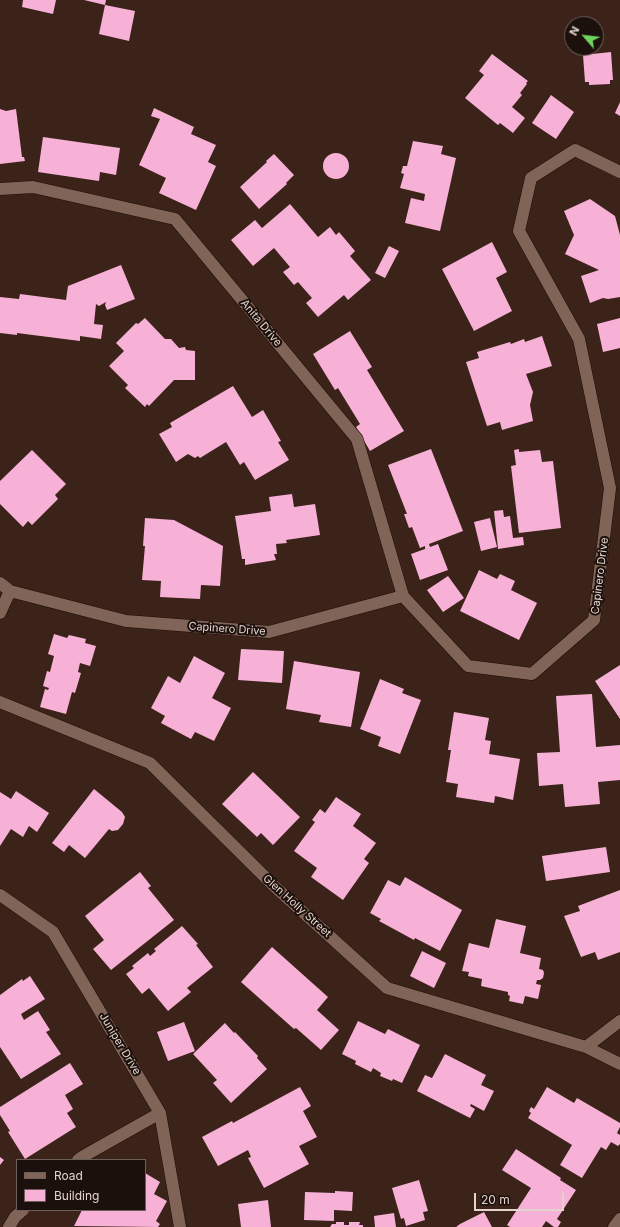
<!DOCTYPE html>
<style>
body{margin:0}
#map{position:relative;width:620px;height:1227px;overflow:hidden;background:#3b2319;font-family:Inter,sans-serif}
canvas{display:block}
.legend{position:absolute;left:16px;top:1159px;width:130px;height:52px;box-sizing:border-box;background:#1b100b;border:1px solid #6c5e59;margin:0;padding:5px 7px;list-style:none;font-size:12px;color:#e5d4cd}
.legend li{display:flex;align-items:center;gap:8px;height:20px}
.legend b{width:20px;border:1px solid #6c5e59}
.north{position:absolute;left:564px;top:16px;width:40px;height:40px;box-sizing:border-box;background:#1b100b;border:1px solid #6c5e59;border-radius:50%;rotate:298deg;font-size:11px;font-weight:700;line-height:16px;text-align:center;color:#e5d4cd}
.north::after{content:'';display:block;margin:auto;width:14px;height:18px;background:#70d35f;clip-path:polygon(50% 0,100% 100%,50% 72%,0 100%)}
.scale{position:absolute;left:474px;top:1193px;width:90px;height:18px;box-sizing:border-box;border:2px solid #e5d4cd;border-top:0;padding-left:5px;font-size:12px;line-height:14px;white-space:nowrap;color:#e5d4cd;-webkit-text-stroke:3px #1b100b;paint-order:stroke}
</style>
<div id="map">
<canvas width="620" height="1227"></canvas>
<ul class="legend">
<li><b style="height:5px;background:#806458"></b>Road</li>
<li><b style="height:11px;background:#f8b1d6"></b>Building</li>
</ul>
<div class="north">N</div>
<div class="scale">20 m</div>
</div>
<script>
const context = document.querySelector('canvas').getContext('2d');
context.lineJoin = 'round';
function fillPath(path, color) { context.fillStyle = color; context.fill(path, 'evenodd'); }
function strokePath(path, color, width, dash) { context.strokeStyle = color; context.lineWidth = width; context.lineCap = dash ? 'butt' : 'round'; context.setLineDash(dash || []); context.stroke(path); }
function drawText(font, color, halo, rows, align = 'center') {
  context.font = font + ' Inter,sans-serif'; context.lineWidth = 4; context.setLineDash([]); context.textBaseline = 'middle'; context.strokeStyle = halo; context.fillStyle = color; for (const [text, x, y, turn = 0] of rows) {
    context.save(); context.translate(x, y); context.rotate((+turn || 0) * Math.PI / 180); context.textAlign = isNaN(turn) ? turn : align; if (halo) context.strokeText(text, 0, 0); context.fillText(text, 0, 0); context.restore();
  }
}
fillPath(new Path2D(`
 M23,0h33l-3,14 -31,-7z
 M84,0h22l-1,5z
 M105,5l30,6 -6,30 -30,-7z
 M611,52l2,28h-3v4l-21,1v-3h-4l-2,-27z
 M492,54l36,27 -2,2 1,1 -7,9 2,2 -10,12 13,11 -12,15 -13,-10 -2,2 -33,-27 19,-23 -5,-4z
 M551,95l23,17 -18,27 -24,-16z
 M620,102v14l-5,-3z
 M154,108l40,19 -3,7 25,11 -8,17 8,4 -20,44 -37,-17 7,-15 -27,-13 21,-46 -9,-3z
 M0,109l6,2 10,-2 6,48h2l1,4 -25,3z
 M43,137l77,11 -4,27 -16,-3 -1,9 -61,-9z
 M413,141l30,5 -2,8 15,4 -16,73 -35,-8 6,-25 13,3 1,-7 -25,-6 4,-14 -3,-1 2,-7h4z
 M323 166a13 13 0 1 1 26 0a13 13 0 1 1-26 0Z
 M274,154l20,21 -8,8 1,1 -28,25 -19,-22 27,-25 -1,-1z
 M590,199l25,17 5,19v62l-12,2 -5,-1 -13,5 -9,-27 18,-6 -34,-16 9,-19 -10,-24z
 M290,204l28,33 12,-10 6,8 3,-3 16,19 -5,5 21,24 -23,20 -4,-5 -26,22 -12,-14 6,-5 -14,-16 -4,3 -11,-13 7,-5 -16,-19 -21,18 -22,-26 24,-20 7,8z
 M492,242l15,30 -11,6 16,33 -38,20 -32,-62z
 M389,246l10,5 -14,27 -10,-5z
 M121,265l14,34 -28,11 -2,-5 1,-3 -7,4 -3,-2 -2,20 9,1 -2,14 -21,-3v5l-63,-8v2l-17,-2v-36l19,2 1,-5 46,6 2,-14z
 M145,318l20,21h6l8,9 6,-1 1,3 9,1v29h-21l-25,26 -2,-2 -2,3 -20,-19 3,-3 -19,-19 15,-15 -8,-8 20,-20 2,1z
 M620,318v30l-17,4 -6,-28z
 M350,331l22,36 -5,3 37,61 -34,20 -14,-24 4,-3 -22,-36 -3,2 -22,-36z
 M542,336l10,30 -26,8 7,18 -3,13 3,16 -31,9 -2,-8 -13,4 -21,-64 13,-4 -2,-6 33,-10 1,2 13,-5 1,3z
 M233,386l19,31 11,-7 18,31 -3,1 11,18 -34,20 -11,-18 -4,3 -14,-23 -26,16 -2,-2 -3,2 -7,-4 -12,8 -17,-28 13,-7 -2,-4z
 M431,449l32,82 -34,13 1,3 8,-3 10,26 -28,10 -9,-26 14,-5v-3l-5,2 -8,-21 -3,1 -5,-14h3l-19,-49z
 M519,449v3l21,-2 2,12 11,-1 8,67 -42,5 -8,-67 5,-1 -2,-15z
 M32,450l34,34 -11,11 3,4 -26,26 -4,-4 -5,6 -23,-23v-23z
 M292,494l2,13 21,-3 5,31 -34,5 1,3 -11,1 1,10h-3l2,6 -31,5v-6h-3l-7,-43 36,-5 -2,-14z
 M503,510l1,7 6,-1 3,22 10,-1 1,8 -26,4 -4,-38z
 M145,518l29,2 49,26 -3,40 -19,-1 -1,14 -40,-2 1,-16 -19,-1 3,-34h-2z
 M490,518l7,29 -16,4 -7,-29z
 M479,570l18,9 3,-5 15,7 -4,9 26,13 -18,37 -59,-29z
 M448,576l16,22 -21,14 -16,-22z
 M54,634l13,4 2,-3 17,4 -1,4 11,3 -6,20 -10,-3 -2,9 3,1 -6,20 -3,-1 -6,22 -26,-7 5,-18 3,1 1,-2 -6,-2 4,-15 3,1 4,-16 -6,-2z
 M241,649l43,2 -2,32 -44,-3z
 M194,656l31,17 -13,25 19,10 -17,33 -19,-9 -4,7 -30,-16 4,-7 -14,-8 17,-32 12,7z
 M294,661l66,11 -9,55 -32,-5 2,-7 -35,-6z
 M620,665v54l-25,-38z
 M380,679l24,10 -2,4 19,7 -21,54 -22,-8 3,-9 -21,-8z
 M592,694l4,53 24,-2v35l-22,2 2,22 -35,3 -2,-23 -24,2 -2,-33 23,-1 -4,-56z
 M454,712l35,6 -4,22 6,1 -2,13 31,5 -7,41 -18,-4 -1,7 -38,-6 2,-13 -12,-2 5,-32h-3z
 M253,772l47,45 -27,28 -12,-12 -4,4 -35,-33z
 M94,789l28,23 3,5 -2,7 -5,6 -6,1 -3,-2 -24,29 -16,-13 -5,7 -12,-9z
 M16,791l33,22 -12,19 -8,-6 -6,11 -12,-8 -11,17v-54l11,7z
 M336,797l25,17 -8,12 23,17 -12,16 5,4 -26,37 -32,-23 6,-9 -23,-17 21,-29 -3,-2 8,-11 5,4z
 M606,847l4,25 -64,9 -4,-25z
 M140,872l11,14 -3,2 26,32 -63,50 -18,-21 11,-9 -19,-24z
 M405,877l57,33 -22,41 -25,-13 -1,2 -35,-19 2,-2 -11,-6 18,-33 12,6z
 M620,890v62l-22,8 -3,-8 -14,5 -17,-41 16,-5 -2,-5z
 M496,919l30,7 -6,27 21,5 -2,11 4,1 1,3 -1,5 -3,2h-3l-1,4 5,1 -3,14 -13,-3 -2,8 -14,-3 1,-5 -2,-1v-3l-27,-6 1,-7 -14,-3 1,-4 -7,-1 7,-28 20,5z
 M182,926l16,18 -2,1 17,22 -26,21 4,4 -23,19 -19,-23 -7,6 -16,-20 8,-6 -2,-2 16,-13 2,3 6,-5 -2,-2z
 M272,947l56,50 -11,13 22,20 -18,20 -25,-22 -2,1 -53,-47z
 M422,951l24,12 -12,25 -24,-12z
 M30,976l15,23 -24,15 3,6 14,-9 12,19 -4,2 15,22 -40,25 -21,-32v-52l22,-16 1,2z
 M358,1021l27,13 3,-5 32,16 -18,38 -9,-4 -1,2 -12,-5 1,-3 -8,-5 -2,4 -16,-8 1,-3 -14,-7z
 M184,1022l11,29 -27,10 -11,-29z
 M225,1023l9,10 1,-1 23,24 -1,2 10,11 -36,34 -18,-20 4,-3 -24,-26z
 M445,1054l41,21 -5,10 13,6 -10,20 -13,-7 -1,2 5,3 -5,9 -53,-27 8,-16 7,3z
 M70,1063l13,21 -18,11 8,14 -6,4 9,14 -51,32 -17,-27 2,-1 -10,-16v-8z
 M300,1087l11,19 -8,5 14,26 -18,9 10,18 -45,24 -16,-30 3,-1 -3,-7 -30,16 -16,-29 30,-16 1,2z
 M547,1087l27,16 3,-5 43,25v4l-3,6 3,2v9l-2,2 -7,-4 -5,8 -5,-3 -19,31 -22,-13 12,-20 -44,-27 3,-5 -2,-2 2,-4 3,2z
 M516,1149l45,29 -1,2 16,10 -19,29 4,3 -3,5h-4l-8,-6 -4,6h-32l-3,-2 24,-37 -29,-18z
 M0,1157l4,3 -4,5z
 M145,1173l15,9 -6,12 13,7 -11,20 4,3 -2,3 -84,-1 8,-16h63z
 M419,1180l9,31 -5,1 2,8 -19,6 -2,-8 -3,1 -9,-31z
 M335,1191l18,1 -1,19 -18,-1v11l-30,-1 1,-28 30,1z
 M268,1200l3,27h-30l-3,-23z
 M484,1212l8,15h-36l4,-3z
 M394,1213l2,14h-21l-1,-11z
 M336,1222h8v3h5v-3h11l-1,3h4v2h-33l2,-3h4z`), '#f8b1d6');
const minor = new Path2D(`
 M0,189l33,-2 142,32 182,220 46,157
 M0,583l10,8 -10,22
 M10,591l116,30 143,11 134,-36 65,70 64,8 62,-54 16,-132 -31,-149 -60,-108 12,-53 44,-28 45,22
 M0,702l150,61 124,123 113,102 199,59 34,17
 M0,895l53,37 107,181 20,114
 M586,1047l34,-26
 M78,1160l4,-3 78,-44
 M9,1227l6,-10 8,-7
 M614,1227l6,-8`);
strokePath(minor, '#210c04', 13);
strokePath(minor, '#806458', 12);
drawText('11px', '#e5d4cd', '#1b100b', [
 ["Anita Drive",261,323,50],
 ["Capinero Drive",600,576,-83],
 ["Capinero Drive",227,629,4],
 ["Glen Holly Street",297,906,42],
 ["Juniper Drive",120,1044,59]
]);
</script>
